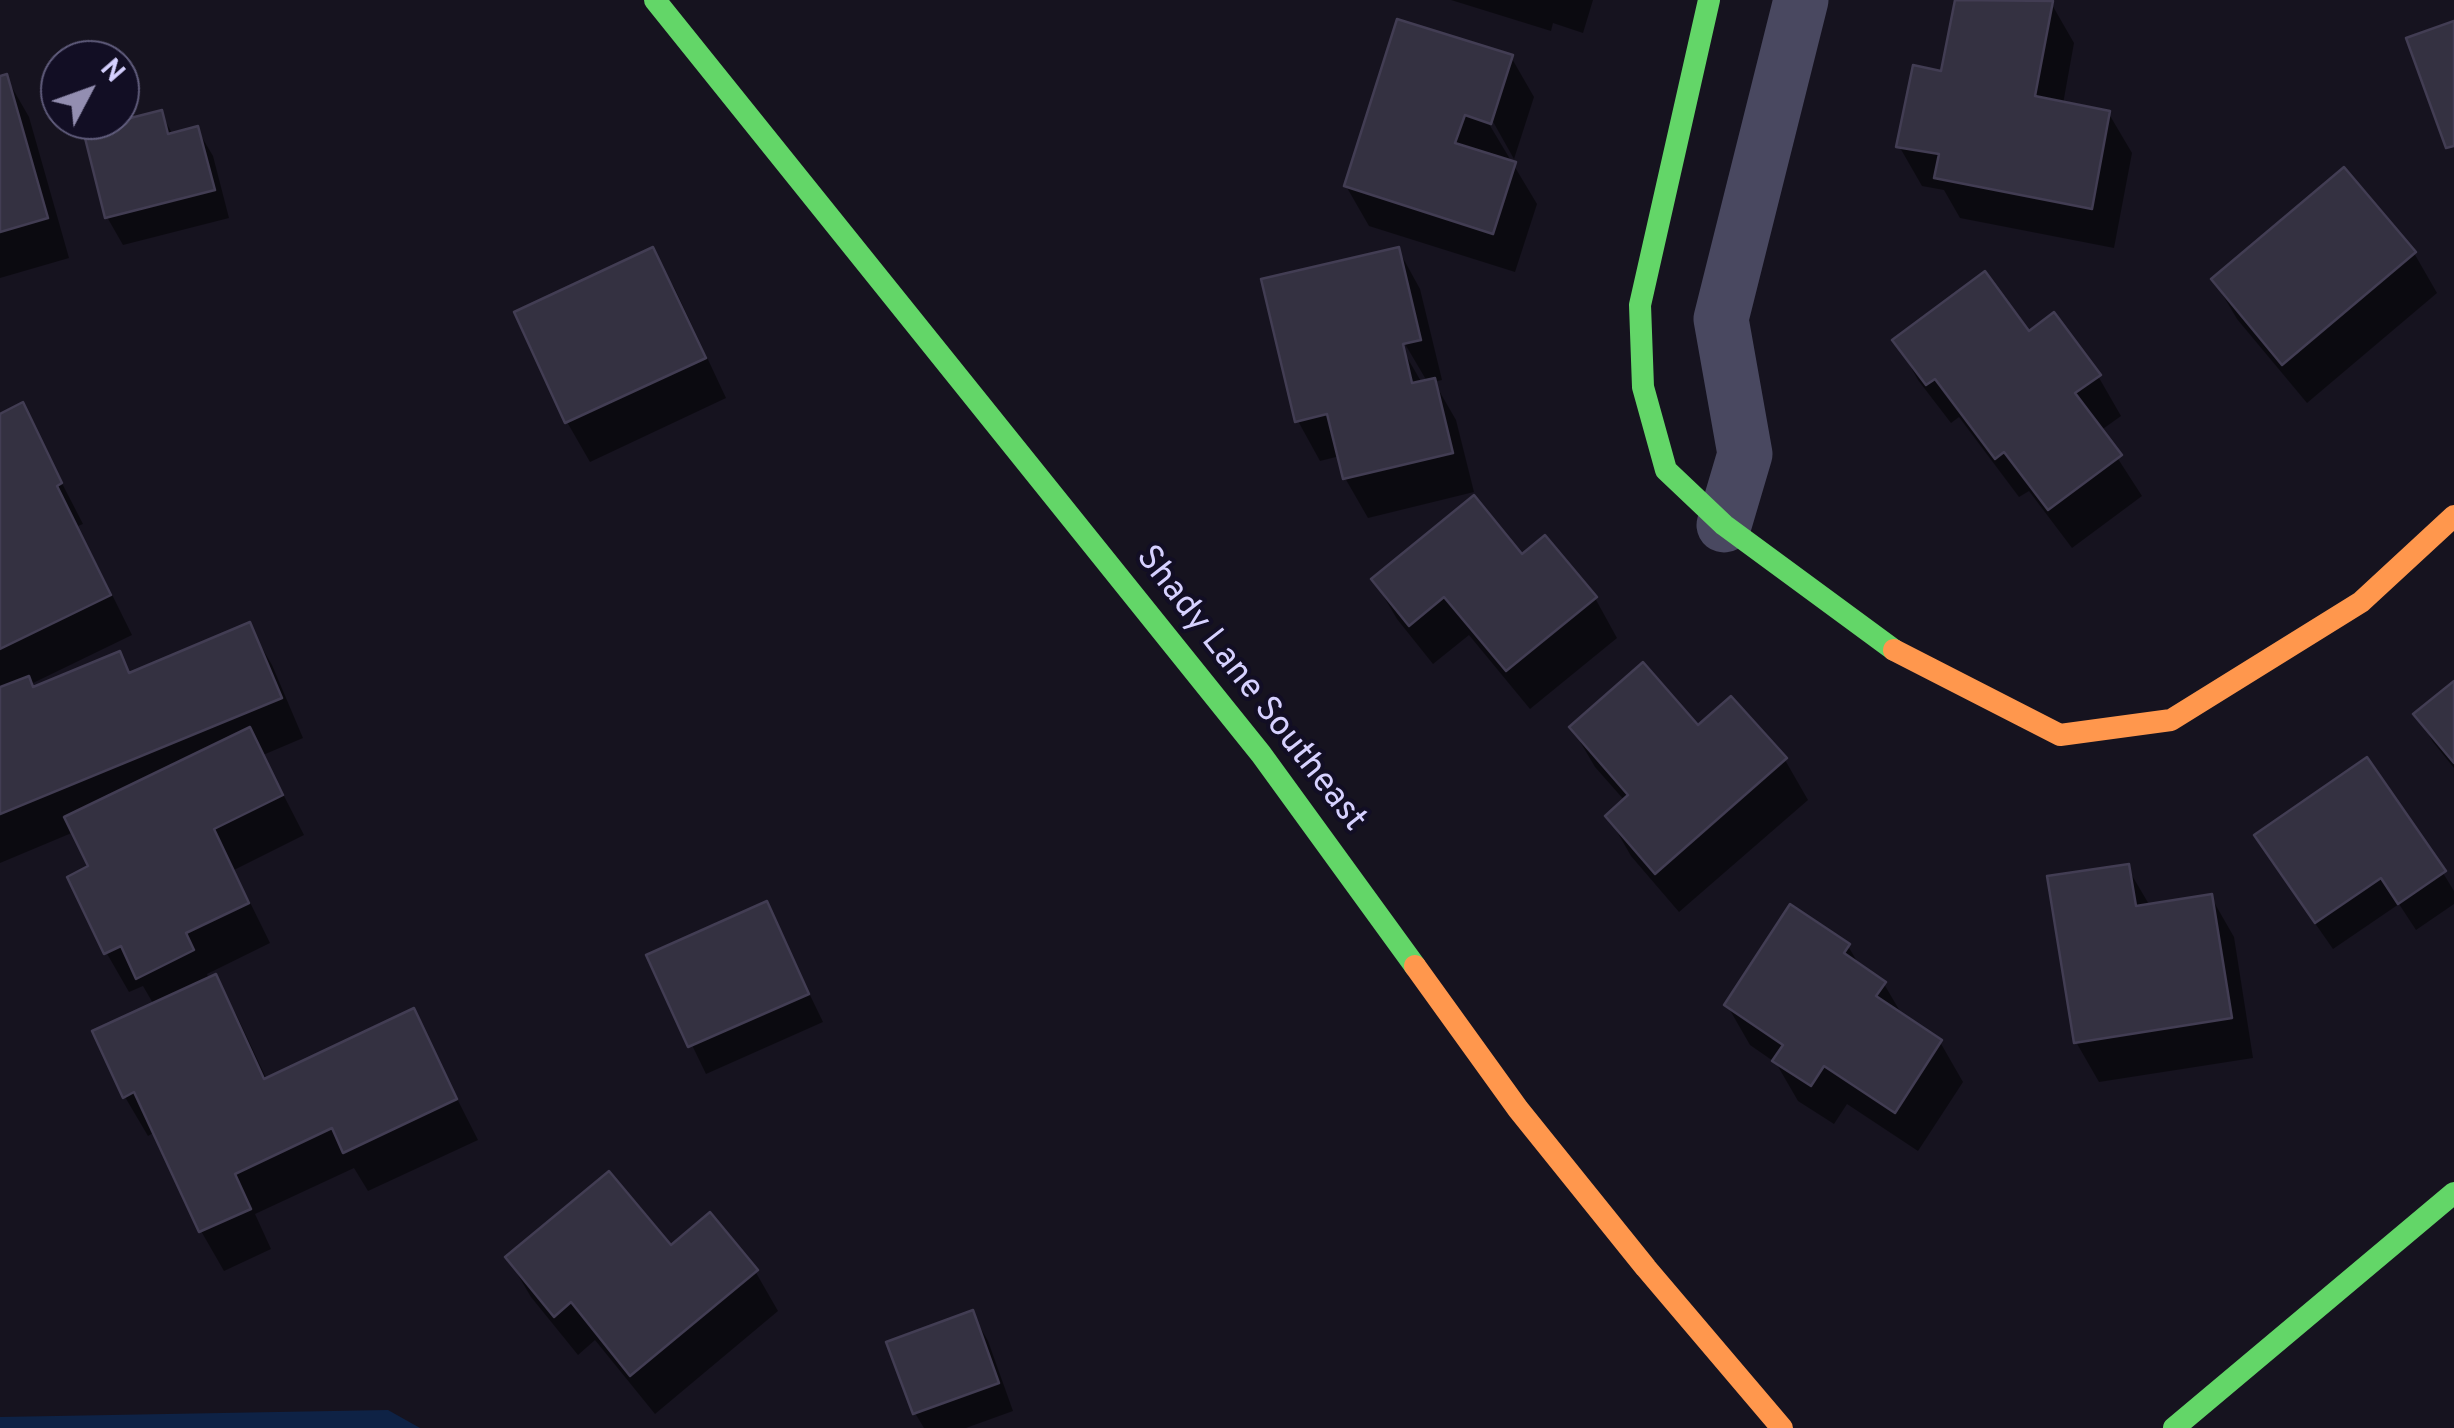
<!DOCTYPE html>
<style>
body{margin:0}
#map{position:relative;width:2454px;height:1428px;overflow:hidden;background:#16131f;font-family:Overpass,sans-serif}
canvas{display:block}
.north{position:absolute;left:40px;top:40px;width:100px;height:100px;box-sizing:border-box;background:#120e24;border:2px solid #605c7c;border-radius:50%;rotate:49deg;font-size:28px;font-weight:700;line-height:40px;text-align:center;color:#d6d1ff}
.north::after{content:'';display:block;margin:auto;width:35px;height:45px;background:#938eb1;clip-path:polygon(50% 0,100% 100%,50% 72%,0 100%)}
</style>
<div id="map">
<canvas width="2454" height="1428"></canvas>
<div class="north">N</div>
</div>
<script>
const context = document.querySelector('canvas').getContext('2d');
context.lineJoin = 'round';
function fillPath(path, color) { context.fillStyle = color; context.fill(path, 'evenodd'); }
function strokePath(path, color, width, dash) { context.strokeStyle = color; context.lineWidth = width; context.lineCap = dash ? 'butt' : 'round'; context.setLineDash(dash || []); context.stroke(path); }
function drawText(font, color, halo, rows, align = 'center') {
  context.font = font + ' Overpass,sans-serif'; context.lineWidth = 8; context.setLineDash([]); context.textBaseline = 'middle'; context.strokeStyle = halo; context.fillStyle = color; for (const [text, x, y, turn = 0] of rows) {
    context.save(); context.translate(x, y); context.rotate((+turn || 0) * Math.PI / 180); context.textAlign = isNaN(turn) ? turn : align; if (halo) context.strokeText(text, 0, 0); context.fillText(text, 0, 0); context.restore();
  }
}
fillPath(new Path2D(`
 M388,1410l32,18h-420v-11z`), '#0e2245');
fillPath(new Path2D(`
 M1451,0h142l-10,33 -30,-10 -2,8z
 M1958,0h77l16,3 23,40 -11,61 46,10 23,39 -18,95 -154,-30 -16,-28 -22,-4 -23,-40 44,-73z
 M1511,57l23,40 -20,62 -27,-48 -4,3 54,90 -22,68 -146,-46 -23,-40z
 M6,77l23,40 40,141 -69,20v-199z
 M161,113l12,22 24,-6 16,27 16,62 -106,27 -16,-28z
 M1398,249l22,40 22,91 -8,2 22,38 18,72 -106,26 -23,-40 -5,-22 -20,5 -22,-40zM1398,332l30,51h-6l-28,-48z
 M652,250l23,39 51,109 -136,64 -23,-40 -50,-109z
 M2414,253l23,40 -130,110 -70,-84 -23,-39z
 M2028,335l70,41 23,40 -21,15 42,65 -70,52 -43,-57 -10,6 -60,-80 -8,6 -33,-43 -22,-40z
 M22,406l61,118 -5,2 54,109 -101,49 3,5 85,-35 12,20 118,-48 23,39 31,73 -40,17 41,80 -70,35 36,73 -63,31 2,5 5,-2 23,39 30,64 146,-68 65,128 -110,51 -14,-23 -99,46 16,35 -47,22 -23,-40 -46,-99 -7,4 -23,-39 29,-92 -11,-19 -14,6 -23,-40 -14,-85 -18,-35 -74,31v-446z
 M1522,557l73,41 22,40 -87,71 -61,-74 -36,29 -36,-45 -23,-39z
 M2454,684v84l-21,-26 -16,-28z
 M1572,728l126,1 87,31 23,40 -129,112 -48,-56 -23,-40 17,-15 -30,-34z
 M2273,863l170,10 11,18v13l-38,26 -17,-26 -66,45z
 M2127,867l23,39 61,-9 23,40 19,121 -154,24 -23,-40z
 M766,904l57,118 -117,52 -57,-118z
 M1848,946l13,22 23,16 20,34 36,24 23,40 -45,69 -71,-47 -13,20 -36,-23 -22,-38 -26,-18 -23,-40z
 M670,1249l85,22 23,40 -123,103 -60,-74 -17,15 -47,-58 -23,-39z
 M972,1313l16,28 25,70 -47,17h-42l-9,-15z`), '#0007');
const building = new Path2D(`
 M1955,0l98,1 -18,95 75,15 -18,98 -158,-31 5,-24 -43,-7 17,-82 28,6z
 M1397,19l116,36 -22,69 -26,-9 -10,28 61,19 -23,72 -149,-48z
 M2454,21v125l-8,2 -40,-110z
 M7,74l41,144 -48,14v-156z
 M162,110l6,24 30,-8 17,64 -110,28 -22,-88z
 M2344,167l72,85 -134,113 -71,-86z
 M653,247l53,111 -141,65 -51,-111z
 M1399,247l22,93 -18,4 9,39 23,-5 18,75 -110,26 -16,-65 -32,8 -34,-143z
 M1985,271l44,60 25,-19 47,63 -26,18 47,62 -74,55 -44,-58 -9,7 -60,-80 -9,6 -34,-45z
 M23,402l39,81 -5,3 54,109 -111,54v-235z
 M1474,495l48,59 23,-19 52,62 -91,74 -62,-74 -35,29 -38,-47z
 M250,622l32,76 -282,116v-127l29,-11 4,11 87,-36 9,22z
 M1643,662l55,63 33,-29 56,62 -132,116 -50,-58 23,-21 -59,-68z
 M2454,681v82l-41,-49z
 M250,727l33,68 -69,34 35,74 -63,30 8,17 -58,29 -15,-33 -17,8 -37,-77 21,-11 -24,-49z
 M2367,757l79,114 -48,33 -17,-26 -66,45 -61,-88z
 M2129,864l7,42 76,-12 20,124 -158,25 -27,-167z
 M767,901l42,93 -121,53 -42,-92z
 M1790,904l60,40 -6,9 42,29 -10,14 66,44 -47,73 -71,-47 -13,20 -39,-25 11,-16 -59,-40z
 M216,974l48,105 150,-71 43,91 -114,54 -11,-25 -97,46 16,35 -52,23 -65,-140 -11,6 -31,-67z
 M609,1171l62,74 39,-33 48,58 -128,106 -59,-74 -17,15 -49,-60z
 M973,1310l26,73 -86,31 -27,-72z`);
fillPath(building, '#343141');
strokePath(building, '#423d53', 2.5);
strokePath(new Path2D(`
 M1724,525l21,-71 -24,-135 80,-319`), '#494860', 55);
strokePath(new Path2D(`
 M655,0l606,754 154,212
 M1709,0l-69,305 3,82 23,83 58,55 170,125
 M2174,1428l280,-235`), '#63d668', 22);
strokePath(new Path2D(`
 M1894,650l166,85 111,-15 190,-118 93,-86
 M1415,966l103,143 128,159 136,160`), '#ff974d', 22);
drawText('35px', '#d6d1ff', '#120e24', [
 ["Shady Lane Southeast",1249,690,52]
]);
</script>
